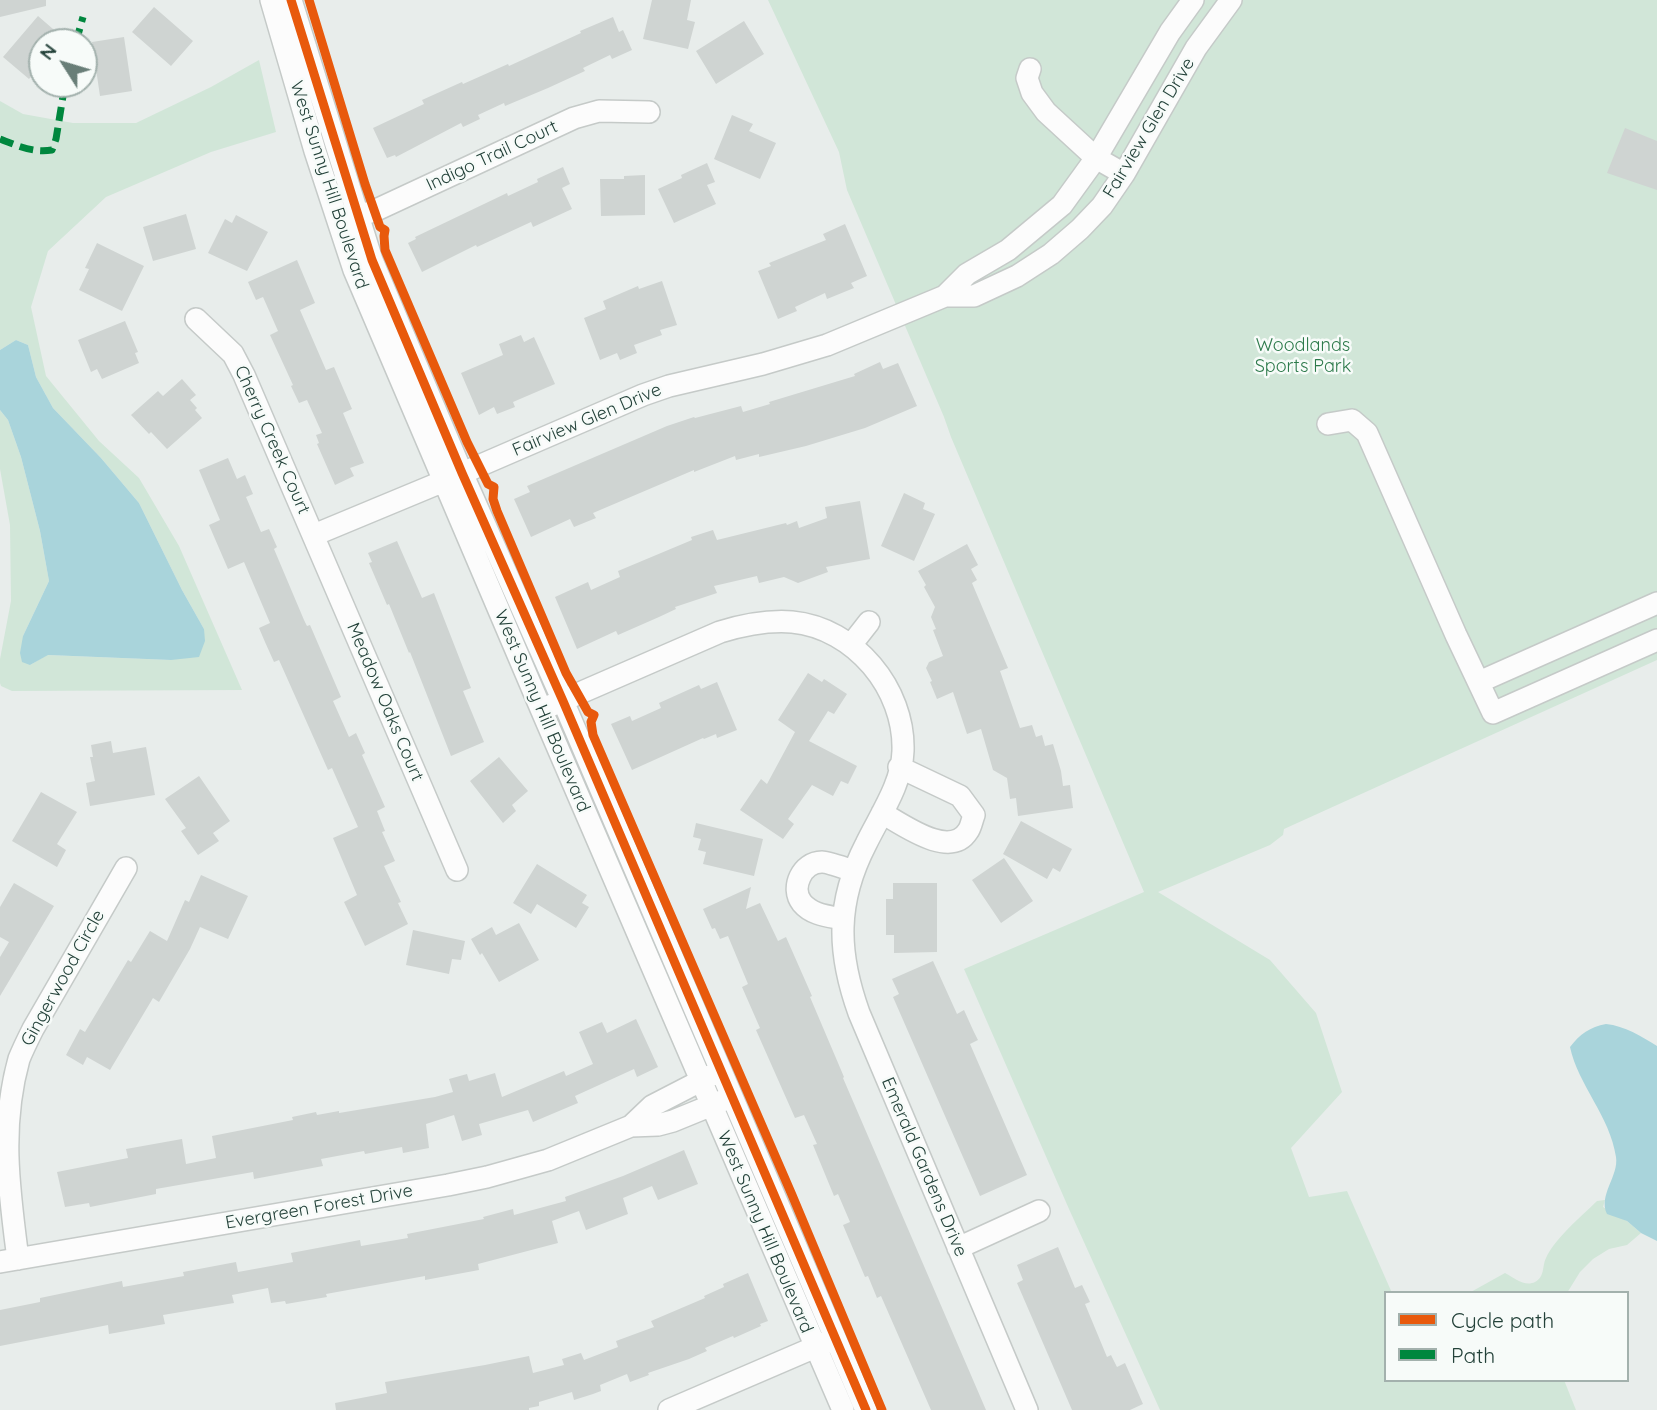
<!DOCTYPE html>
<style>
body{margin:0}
#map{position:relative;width:1657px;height:1410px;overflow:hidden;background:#e8edeb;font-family:Quicksand,sans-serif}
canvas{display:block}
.legend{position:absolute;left:1384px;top:1291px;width:245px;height:91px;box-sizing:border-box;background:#f7fbf9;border:2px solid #a3b1ad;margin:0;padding:9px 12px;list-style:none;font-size:21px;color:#24423a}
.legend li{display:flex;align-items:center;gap:14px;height:35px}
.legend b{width:35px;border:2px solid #a3b1ad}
.north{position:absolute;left:28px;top:28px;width:70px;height:70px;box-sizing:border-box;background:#f7fbf9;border:2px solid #a3b1ad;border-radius:50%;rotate:307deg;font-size:19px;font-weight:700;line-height:28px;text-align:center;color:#24423a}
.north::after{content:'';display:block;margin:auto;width:24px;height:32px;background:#697e78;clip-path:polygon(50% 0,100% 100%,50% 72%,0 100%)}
</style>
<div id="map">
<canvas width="1657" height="1410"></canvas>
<ul class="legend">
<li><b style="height:9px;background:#e8590c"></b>Cycle path</li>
<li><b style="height:9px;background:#00873e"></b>Path</li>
</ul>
<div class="north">N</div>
</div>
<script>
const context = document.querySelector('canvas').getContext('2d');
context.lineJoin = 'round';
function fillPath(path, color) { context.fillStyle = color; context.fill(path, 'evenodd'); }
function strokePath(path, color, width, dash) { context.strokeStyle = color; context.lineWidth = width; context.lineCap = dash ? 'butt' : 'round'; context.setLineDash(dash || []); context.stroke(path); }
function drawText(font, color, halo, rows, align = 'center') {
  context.font = font + ' Quicksand,sans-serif'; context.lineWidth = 5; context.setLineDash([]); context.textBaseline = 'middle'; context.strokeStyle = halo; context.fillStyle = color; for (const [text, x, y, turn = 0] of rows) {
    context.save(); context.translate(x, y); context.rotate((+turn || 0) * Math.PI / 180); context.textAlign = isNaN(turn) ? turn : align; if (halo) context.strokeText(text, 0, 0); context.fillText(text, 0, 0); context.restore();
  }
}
fillPath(new Path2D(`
 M768,0h889v660l-373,169 -1,6 -13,10 -112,47 112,68 46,53 26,79 -51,56 18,49 38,-6 45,102h-6v87h178l12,30h-416l-91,-201 -105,-240 180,-77 -193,-455 -7,-20 -97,-227 -8,-38z
 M259,60l17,72 -65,20 -105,45 -58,54 -17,56 15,69 53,65 40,37 40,68 63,144 -230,1 -11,-5 -1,-3v-24l11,-58 -1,-76 -10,-56v-59l8,10 13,37 19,74 9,50 -26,55 7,29 17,-10 124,5 33,-31 -22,-39 -43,-87 -38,-45 -48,-50 -17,-31 -8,-32 -12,-5 -16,10v-249l23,13 50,9h63l75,-36z
 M1605,1200l-2,7 24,14 14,12 -14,12 -18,4 -16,10 -13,13 -13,21h-98l36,-20c9,5 20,14 30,9 10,-5 7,-16 11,-24 9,-20 35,-41 51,-57z`), '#d1e6d8');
fillPath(new Path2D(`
 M16,340l12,5 8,32 17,31 48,50 38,45 43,87 22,39 1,12 -6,16 -28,3 -123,-5 -18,10 -8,-3 -2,-9 3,-17 26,-55 -9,-50 -19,-74 -13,-37 -8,-10v-60z
 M1606,1024c19,2 35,12 51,22v195l-16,-8 -14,-12 -20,-7c-9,-19 12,-38 9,-57 -6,-41 -38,-72 -46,-110 10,-13 20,-20 36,-23z`), '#a9d4db');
fillPath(new Path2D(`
 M0,0h46v6l-46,11z
 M652,0h39l-4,20 8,2 -7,27 -45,-10z
 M154,7l39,34 -22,25 -39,-34z
 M38,16l30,26h-26v21l-13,16 -26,-22z
 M613,17l6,15 4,-2 9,20 -20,9 -2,-4 -27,13 2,3 -37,17 -43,18 -1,-3 -26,12 2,4 -17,8 -2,-4 -65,34 -1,-2 -8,3 -14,-30 51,-24 -2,-4 40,-18 1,2 45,-20 1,2 72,-33 -1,-2z
 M744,21l20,33 -48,30 -20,-33z
 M124,37l8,54 -32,5 -8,-54z
 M732,115l21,9 -4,7 27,12 -16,36 -46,-20z
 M1625,128l32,13v49l-50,-17z
 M707,163l8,19 -8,3 9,19 -42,19 -16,-34 24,-11 -1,-3z
 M563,167l7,17 -8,4 10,21 -39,18 -2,-5 -54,25 -1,-2 -54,27 -14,-29 8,-4 -1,-2 92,-44 1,3 30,-14 -1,-3z
 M645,175v40l-44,1 -1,-37h24v-3z
 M186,214l10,35 -43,12 -10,-34z
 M236,215l32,17 -21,39 -39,-18 17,-34 7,4z
 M845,224l22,52 -16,7 3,5 -27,11 -2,-6 -30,14 2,4 -19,8 -20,-48 13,-5 -2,-3 57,-23 -3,-6z
 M97,243l47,23 -22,45 -43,-21 10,-21 -4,-1z
 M297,260l18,43 -15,7 26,60 8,-3 18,42 -9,4 21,50 -14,5 4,8 -19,9 -18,-41 2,-1 -3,-8 6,-2 -15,-33 -8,3 -8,-17 2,-1 -23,-50 8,-4 -15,-34 -7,3 -8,-18z
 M662,281l15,44 -17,5 2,5 -28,10 3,8 -17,7 -3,-7 -17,7 -16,-42 22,-9 -3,-8 35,-15 1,3z
 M125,321l13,31 -3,1 4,10 -37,16 -5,-10 -6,3 -13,-32z
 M521,335l3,7 10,-5 21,47 -42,18 2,5 -18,7 -3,-7 -15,8 -18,-42 42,-18 -4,-11z
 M880,362l3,7 15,-6 19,43 -52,22 -59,18 -47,11v-3l-23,6 -1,-4 -41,16v-2l-101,43 3,5 -22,9 -4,-8 -39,18 -17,-38 16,-7 -3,-6 140,-60 27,-9 1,1 46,-12 2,6 27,-8 -1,-2 86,-26 -1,-2z
 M182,379l14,16 -6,5 7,8 -2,2 7,8 -35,31 -16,-17 -2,2 -18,-19 27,-24 5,5z
 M228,458l9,21 8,-4 8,19 -7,3 15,35 8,-3 8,18 -3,2 30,71 3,6 3,-1 31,72 -8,4 16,36 7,-4 9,20 -3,2 23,52 -8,4 8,20 -3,1 13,29 -11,5 17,36 -3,1 10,21 -43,22 -21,-44 13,-7 -24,-57 25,-11 -26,-59 -4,2 -49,-110 -5,2 -9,-20 -6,-14 11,-5 -26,-61 -16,7 -19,-44 11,-5 -21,-50z
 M904,493l21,10 -2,6 12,5 -21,47 -33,-15z
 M860,501l10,58 -44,8 2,5 -30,11 -14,-6 -25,6 -2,-7 -43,10 3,7 -42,14 1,2 -17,8 -41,18 -2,-4 -39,18 -22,-52 33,-15 3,8 29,-13 -2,-6 74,-31 -1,-3 22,-7 4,10 69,-17 1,2 10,-4 2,7 28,-10 -2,-11z
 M397,541l25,57 12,-5 37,95 -8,3 21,51 -33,14 -41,-104 -1,1 -20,-49 -2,1 -18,-42 3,-1 -4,-9z
 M967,544l11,21 -7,4 6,11 -5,3 36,85 -8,3 20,57 12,-3 4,12 6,-2 3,11 8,-2 8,27 2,15 7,-1 3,23 -55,8 -2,-18 -6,1 -3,-21 -14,-8 -12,-41 -14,5 -14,-42 -16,7 -7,-17 2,-1 -6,-13 3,-6 14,-6 -10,-26 3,-1 -5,-12 4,-10 -11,-20 2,-2 -8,-14z
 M808,673l14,9 2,-3 23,15 -13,20 -6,-3 -19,30 48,25 -9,18 -7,-3 -8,15 -21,-11 -24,34 6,5 -11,15 -43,-29 21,-31 6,5 28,-52 -17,-12z
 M717,682l20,48 -20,8 -1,-4 -12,5 -1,-1 -71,32 -21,-46 19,-8 2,5 29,-13 -2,-5 40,-18 2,4z
 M111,741l2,12 33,-6 9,48 -65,11 -4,-23 9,-2 -5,-24h3l-2,-12z
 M499,757l29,34 -16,14 4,6 -13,12 -33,-42z
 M199,776l31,45 -17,12 6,8 -21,14 -17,-24 5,-3 -21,-29z
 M41,792l36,20 -20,32 9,6 -9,17 -45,-26z
 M1021,821l51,28 -12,23 -7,-4 -6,11 -44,-25z
 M696,823l67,16 -9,37 -51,-12 3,-12 -8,-2 3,-11 -8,-2z
 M1004,858l29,43 -32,22 -29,-43z
 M537,864l50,31 -5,8 7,4 -13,21 -39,-24 -6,10 -18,-11z
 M201,875l47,21 -20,43 -28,-12 -10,22 -31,53 -6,-4 -43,72 -23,-13 -4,8 -17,-10 14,-26 5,3 43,-72 3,2 19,-31 17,10 18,-41 4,2z
 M14,883l40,23 -54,90v-39l9,-15 -9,-5v-30z
 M893,883h44v69l-43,1v-18h-8v-36h7z
 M751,887l-5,22 14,-6 18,38 8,-4 26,59 -2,1 34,80 -1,1 143,332h-55l-50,-114 -4,2 -9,-22 -3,1 -22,-52 7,-3 -12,-28 -4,2 -21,-51 4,-1 -13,-29 -9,3 -39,-88 4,-2 -18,-41 6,-3 -20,-48 -8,3 -5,-11 -3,1 -9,-20z
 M519,923l20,37 -40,22 -17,-29 -2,2 -9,-16 21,-12 4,8z
 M413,930l52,11 -4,19 -9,-1 -3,15 -43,-9z
 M933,961l24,53 7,-4 9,20 5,10 -8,4 57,131 -47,21 -87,-199 6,-3 -7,-15z
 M636,1019l22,48 -21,10 -3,-8 -59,27 3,7 -45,19 -5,-12 -49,14 3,11 -20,6 -8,-26 -28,9 3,24 -26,5 -1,-6 -37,7 -1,-3 -43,8 2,7 -69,13 -1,-7 -97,17v5l-66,13 -1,-4 -24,4 -8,-35 71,-14 -2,-9 56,-10 4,25 30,-6 -4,-22 81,-16 -1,-3 24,-5 1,3 22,-4v2l96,-16 18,-5 -4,-13 18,-5 2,7 26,-8 7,24 62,-26 2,5 27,-12 -14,-32 23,-10 5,11z
 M684,1150l14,34 -40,16 -6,-14 -29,12 5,16 -42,16 -7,-19 -27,10 6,22 -80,21 1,6 -54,10v-4l-99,18 1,3 -41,7 -1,-3 -14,2 -3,-15 -36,7 2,8 -71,12 2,9 -56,10 -1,-9 -108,21v-36l40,-8v-4l82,-17 1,6 61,-11 -1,-4 53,-10 2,10 55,-10 -2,-9 69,-13 1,6 47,-8 -1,-4 77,-15 -1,-2 30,-8 1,6 52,-14 -1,-4 58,-21z
 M1058,1247l17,41 7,-3 8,17 -5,2 22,53 4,-2 6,12 8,-4 18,41 -13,6h-58l-55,-127 6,-3 -6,-15z
 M748,1273l20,48 -8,3 1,2 -27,12 -1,-2 -28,12 2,3 -18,8 -41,14 1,2 -19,7 -3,-8 -27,11 1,6 -8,3 -19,6 -2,-8 -33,10v4l-10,2v2h-193l-1,-7 52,-10 -2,-11 100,-17 44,-9 4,17 31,-8 -2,-6 19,-6 3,7 34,-13 -2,-6 38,-14 -3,-6 54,-23 -1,-2 20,-9 -1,-3z`), '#cfd4d2');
const minor = new Path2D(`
 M271,0l44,151 39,119 187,439 302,701
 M291,0l81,260 90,213 101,228 303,709
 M1030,69l-3,9 5,15 14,19 50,46 28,16
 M345,220l29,-9 200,-93 25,-7 50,1
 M945,296l22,-22 41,-24 54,-45 34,-47 74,-126 23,-32
 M196,319l37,35 11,21 213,495
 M1328,424l24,-4 15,13 89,202 37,78 164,-73
 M314,535l130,-54 199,-86 26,-9 94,-22 64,-19 118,-49h29l43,-20 34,-22 29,-25 22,-23 22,-32 72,-126 35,-48
 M851,645l18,-23
 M1479,682l178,-79
 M550,706l170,-74c23,-7 47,-12 72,-10 63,6 113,67 111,129 -1,33 -23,64 -37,93 -30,58 -29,108 -7,169l168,397
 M882,813c20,11 68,47 86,18 3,-4 4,-11 6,-16l-14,-19 -61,-29
 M843,919c-15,-3 -31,-4 -41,-16 -12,-15 0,-41 20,-41 6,0 25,7 32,9
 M631,1126l21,-20 60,-31
 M958,1248l81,-37
 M18,1259c-9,-69 -18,-132 1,-200 4,-10 9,-20 14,-30l93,-161
 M0,1262l448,-77 39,-8 61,-17 83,-34 27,-1 15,-4 49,-20
 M669,1410l158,-68`);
strokePath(minor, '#c5cac8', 24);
strokePath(minor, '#fcfcfc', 21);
strokePath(new Path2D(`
 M76,42l7,-25
 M0,139c18,7 33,14 52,11l4,-11 9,-55`), '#00873e', 7, [14, 7]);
strokePath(new Path2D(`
 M291,0l81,260 90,213 101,228 303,709
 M309,0l56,184 15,43 5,3 -1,6 1,14 82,192 21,42 6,3 -1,12 4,12 69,162 22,39 6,3 -3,7 2,13 199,460 90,215`), '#e8590c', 9);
drawText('18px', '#24423a', '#f7fbf9', [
 ["Fairview Glen Drive",1149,128,-59],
 ["Indigo Trail Court",492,156,-25],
 ["West Sunny Hill Boulevard",329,185,72],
 ["Fairview Glen Drive",587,420,-23],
 ["Cherry Creek Court",272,440,66],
 ["Meadow Oaks Court",385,702,67],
 ["West Sunny Hill Boulevard",542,711,67],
 ["Gingerwood Circle",63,978,-61],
 ["Emerald Gardens Drive",924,1167,67],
 ["Evergreen Forest Drive",319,1207,-10],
 ["West Sunny Hill Boulevard",765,1232,67]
]);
drawText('18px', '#2d7a4b', '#f7fbf9', [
 ["Woodlands",1303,346],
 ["Sports Park",1303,367]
]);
</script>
